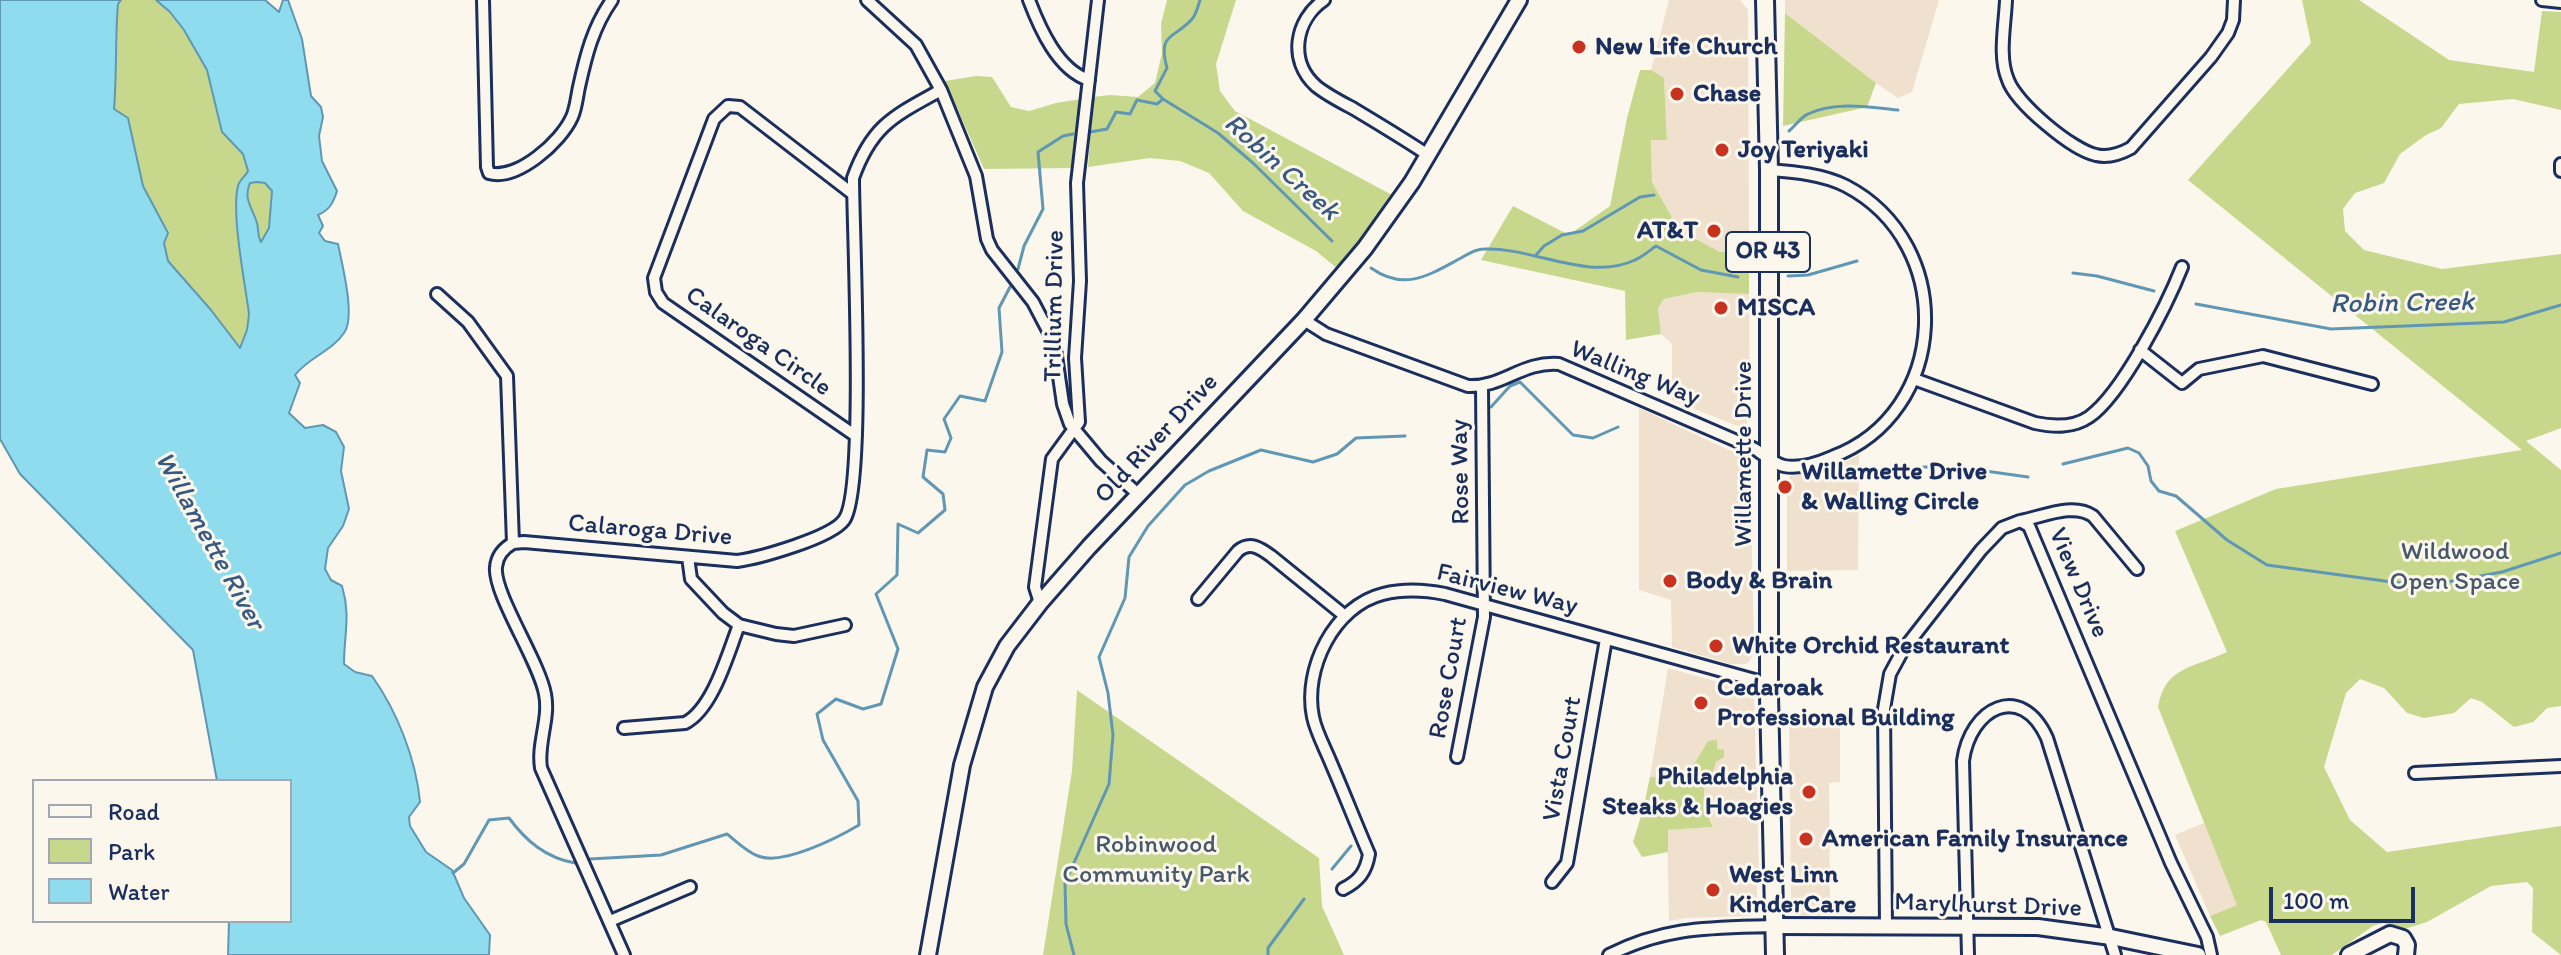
<!DOCTYPE html>
<style>
body{margin:0}
#map{position:relative;width:2561px;height:955px;overflow:hidden;background:#fbf7ec;font-family:Itim,sans-serif}
canvas{display:block}
.legend{position:absolute;left:32px;top:779px;width:260px;height:144px;box-sizing:border-box;background:#fbf7ec;border:2px solid #a1a7b3;margin:0;padding:10px 14px;list-style:none;font-size:24px;color:#1b2f5e}
.legend li{display:flex;align-items:center;gap:16px;height:40px}
.legend b{width:40px;border:2px solid #a1a7b3}
.scale{position:absolute;left:2269px;top:887px;width:146px;height:36px;box-sizing:border-box;border:4px solid #1b2f5e;border-top:0;padding-left:10px;font-size:24px;line-height:28px;white-space:nowrap;color:#1b2f5e;-webkit-text-stroke:6px #fbf7ec;paint-order:stroke}
</style>
<div id="map">
<canvas width="2561" height="955"></canvas>
<ul class="legend">
<li><b style="height:10px;background:#fbf7ec"></b>Road</li>
<li><b style="height:22px;background:#c7d88d"></b>Park</li>
<li><b style="height:22px;background:#8edced"></b>Water</li>
</ul>
<div class="scale">100 m</div>
</div>
<script>
const context = document.querySelector('canvas').getContext('2d');
context.lineJoin = 'round';
function fillPath(path, color) { context.fillStyle = color; context.fill(path, 'evenodd'); }
function strokePath(path, color, width, dash) { context.strokeStyle = color; context.lineWidth = width; context.lineCap = dash ? 'butt' : 'round'; context.setLineDash(dash || []); context.stroke(path); }
function drawText(font, color, halo, rows, align = 'center') {
  context.font = font + ' Itim,sans-serif'; context.lineWidth = 6; context.setLineDash([]); context.textBaseline = 'middle'; context.strokeStyle = halo; context.fillStyle = color; for (const [text, x, y, turn = 0] of rows) {
    context.save(); context.translate(x, y); context.rotate((+turn || 0) * Math.PI / 180); context.textAlign = isNaN(turn) ? turn : align; if (halo) context.strokeText(text, 0, 0); context.fillText(text, 0, 0); context.restore();
  }
}
fillPath(new Path2D(`
 M1669,0h71l8,10 1,241 -29,1 -41,-22 -27,-48 -1,-42 16,-1 -3,-60 -13,-9z
 M1785,0h154l-27,92 -14,6 -22,-15 -91,-70z
 M1697,292l52,2 1,123 -3,6 -7,4 -68,-27v-56l-11,-10 -3,-26 6,-9z
 M1639,408l109,51 2,5 4,184 -3,11 -5,5h-15l-59,-17 -1,-47 -32,-10z
 M1859,455l-1,115 -71,1v-89l3,-6 43,-8z
 M1668,668l82,23 4,5 5,175 -2,1v37l-7,7 -64,2 -17,3 -2,-91 46,-3 -7,-16 -2,-27 1,-5 7,-5 5,-25 -9,-8 -12,20 -19,20 -27,-4z
 M1789,714h51v68l-11,1 1,132 -28,1 -7,-2 -4,-6z
 M2230,812l34,82 -54,22 -35,-81z`), '#f0e0ce');
fillPath(new Path2D(`
 M121,0h35l14,12 14,18 23,40 15,62 21,22 5,17 -10,11 -1,34 12,98 -2,16 -7,19 -29,-39 -43,-49 -5,-18 5,-10 -25,-47 -15,-68 -14,-9c3,-35 0,-70 4,-105z
 M1167,0h69l-20,64 4,27 15,20 159,85 -29,42 -27,31 -22,-18 -73,-40 -34,-38 -29,-12 -30,-3 -62,9 5,-70 17,-2 28,2 17,-14 7,-30 -1,-29z
 M2302,0h57l90,60 85,12 8,-61 19,1v98l-48,-11 -54,5 -18,24 -15,7 -26,19 -16,29 -29,10 -12,16 2,22 19,19 78,19 119,-15v174l-35,13 35,29v236l-14,2 -14,14 -19,5 -32,-25 -11,-4 -17,15 -30,5 -17,-5 -23,-25 -24,-9 -14,14 -22,74 26,53 37,32 174,-26v129l-29,-23 1,-44 -6,-6 -36,4 -64,36 -22,7 -22,-6 -10,3 -41,29h-51l-15,-33 -5,-2 -41,16 -10,-20 27,-11 -79,-198c7,-41 36,-39 69,-55l-52,-121 101,-42 246,-39 -334,-270 123,-137z
 M1785,13l91,70 -9,24 -84,19z
 M1640,70h11l13,8 3,62h-16l1,42 27,48 41,22 29,-1v43l-52,-2 -33,7 -6,9 3,26 -35,6 -1,-49 -144,-31 32,-54 56,29 41,-29 17,-88z
 M976,76l16,1 19,30 18,4 27,-8 25,-4 -9,69 -88,1 -39,-88z
 M257,182l8,1 7,8 -3,37 -8,15c-4,-8 -2,-13 -4,-21 -5,-15 -14,-23 -6,-39z
 M1077,690l242,168 3,48 22,49h-301l29,-184z
 M1717,740v9l7,1v7l-8,5 -4,12 -7,5c-2,17 0,33 8,48l-45,3v22l-26,5 -9,-15 10,-32 7,-33 30,2 16,-18 12,-20z`), '#c7d88d');
const water = new Path2D(`
 M0,0h121l-3,4c-3,35 -1,70 -4,105l14,9 15,68 25,47 -4,10 4,18 43,49 29,38 7,-18 2,-16c-4,-31 -18,-101 -11,-128 1,-6 7,-9 10,-15l-5,-17 -21,-22 -15,-62 -23,-40 -14,-18 -14,-12h109l14,12 4,-12h5l14,39 9,57 10,11 2,10 -4,19 3,25 15,30c-4,13 -8,19 -19,24l5,11 -4,7 6,8 13,3c4,20 18,73 6,89 -12,18 -36,25 -49,42l5,8 -11,30 16,15 18,-3 13,7 8,15 -3,24 8,38 -6,17 -15,22 -3,21 6,11 11,6c9,30 2,48 2,78l11,8 17,4c25,35 44,83 48,126l-11,15 1,9 16,26 26,18 12,28 26,37 -1,20h-261l1,-34h61v-140h-73l-24,-131 -173,-176 -20,-35zM257,182l8,1 7,8 -3,37 -8,14c-4,-7 -2,-12 -4,-19 -5,-16 -14,-24 -7,-40z`);
fillPath(water, '#8edced');
strokePath(water, '#6097b4', 2);
strokePath(new Path2D(`
 M1163,99l55,34 35,30 79,78
 M1789,131c6,-5 12,-14 19,-17 27,-13 62,-7 90,-4
 M1090,132l17,-3 9,-17 14,2 7,-14 20,4 6,-5 -8,-8 12,-23c-10,-36 8,-29 25,-49 4,-4 6,-13 8,-19
 M1536,255l8,-9 18,-11 21,-4 57,-34 14,-2
 M1371,268c34,24 58,7 90,-10 7,-4 14,-9 23,-9 49,-2 104,33 151,11 7,-3 14,-9 21,-14l45,24 37,7
 M1018,269l6,-23 19,-37 -5,-57 25,-16 10,-2
 M2073,273l24,3 57,15
 M1788,276l20,-1 49,-14
 M2196,304l135,25 173,-7 57,-17
 M1491,407l19,-21 10,-4 53,53 20,3 25,-11
 M2063,464l65,-16 11,5 9,13 3,15 8,10 17,5 51,44 40,25 132,18h43l60,-11 59,-19
 M1857,474h34l33,-7h33l71,10
 M590,859l71,-4 66,-21c9,7 20,18 31,22 24,10 79,-18 101,-31l-1,-24 -35,-61 -6,-26 19,-15 27,10 18,-5 17,-55 -22,-55 21,-19 1,-51 20,9 27,-23 -2,-16 -20,-17 4,-27 18,2 6,-14 -7,-19 16,-23 25,5 17,-49 -3,-44 11,-21
 M1332,869l19,-23
 M453,873l11,-9 25,-44 20,-2c17,23 37,40 66,45
 M1074,955l-8,-31 -1,-41 44,-99 4,-49 -5,-42 -9,-36 26,-59 4,-41 19,-31 37,-41 24,-14 52,-21 52,12 24,-8 19,-16 49,-2
 M1268,955v-7l36,-49`), '#6097b4', 3);
const minor = new Path2D(`
 M483,0l4,167 2,6c28,8 72,-31 83,-56 4,-9 5,-21 7,-30 7,-32 14,-60 33,-87
 M867,0l49,45 25,45 35,86 11,63 5,11 41,52 21,40 9,62 7,20 31,37 37,33
 M1029,0c11,29 29,70 60,80
 M1324,0c-29,20 -36,61 -8,86 11,9 25,16 38,23 25,15 50,30 74,46
 M2006,0c-1,25 -8,57 2,80 8,23 64,70 88,75 12,3 24,-1 35,-7l80,-91 17,-24 5,-13 1,-20
 M2542,0l19,2
 M2561,164v7
 M853,194l-113,-87 -12,-1 -14,13 -60,159 2,14 7,11 193,133
 M437,294l31,28 39,54 6,167
 M1304,320l22,14 142,52c34,2 54,-25 91,-22l194,84c9,5 21,16 31,18 15,3 34,-3 48,-9 118,-44 125,-213 14,-271 -24,-12 -52,-14 -77,-16
 M2140,350l42,33 17,-14 64,-13 109,28
 M1914,379l121,44c19,4 38,5 54,-6 33,-23 78,-112 93,-150
 M2020,521c22,-4 53,-19 73,-5l44,53
 M688,557l3,22 32,34 16,12 37,9 18,2 51,-11
 M1198,599l40,-48c12,-10 22,-3 33,5l74,60
 M1040,603l-5,-16 17,-128 27,-37 -4,-64 5,-77 -3,-98 21,-183
 M624,728l61,-5c28,-14 43,-70 54,-98
 M1457,757l27,-140 -2,-230
 M2415,773l146,-7
 M1552,882l15,-19 39,-224
 M1343,889c16,-8 23,-17 26,-35 -13,-30 -25,-61 -38,-91 -6,-15 -15,-31 -18,-46 -10,-48 21,-111 70,-123 20,-5 42,-4 62,0l324,90
 M610,921l80,-34
 M1886,926l-2,-217 6,-35 13,-24 78,-100 21,-22 18,-7 9,5 142,337 36,74 4,18
 M624,955l-83,-187c-4,-25 9,-49 4,-74 -6,-33 -52,-101 -49,-127 1,-11 8,-19 17,-24l11,-1 213,19c22,-3 94,-23 107,-41 22,-30 9,-288 9,-342 19,-53 41,-62 88,-88
 M1609,955c58,-29 102,-27 165,-29
 M1968,955l-5,-194c7,-53 58,-80 84,-23l68,217`);
const tertiary = new Path2D(`
 M1774,926l264,1 73,10 87,18
 M928,955l34,-190 23,-78 22,-41 33,-43 49,-56 215,-227 61,-72 47,-66 107,-182
 M2349,955l41,-21 13,4 4,7 -1,10`);
const primary = new Path2D(`
 M1765,0l4,170v526l6,259`);
strokePath(minor, '#1b2f5e', 16);
strokePath(tertiary, '#1b2f5e', 20);
strokePath(primary, '#1b2f5e', 22);
strokePath(minor, '#fbf7ec', 10);
strokePath(tertiary, '#fbf7ec', 14);
strokePath(primary, '#fbf7ec', 16);
for (const [x, y, r, color] of [
 [1579,47,8,"#c8321e"],
 [1677,94,8,"#c8321e"],
 [1722,150,8,"#c8321e"],
 [1714,231,8,"#c8321e"],
 [1721,308,8,"#c8321e"],
 [1785,487,8,"#c8321e"],
 [1670,581,8,"#c8321e"],
 [1716,646,8,"#c8321e"],
 [1701,703,8,"#c8321e"],
 [1809,792,8,"#c8321e"],
 [1806,839,8,"#c8321e"],
 [1713,890,8,"#c8321e"]
]) { const dot = new Path2D(); dot.arc(x, y, r, 0, 2 * Math.PI); context.fillStyle = color; context.fill(dot); strokePath(dot, '#fbf7ec', 3); }
for (const [x, y, w] of [
 [1768,252,84]
]) { const box = new Path2D(); box.roundRect(x - w / 2, y - 20, w, 40, 6); context.fillStyle = '#fbf7ec'; context.fill(box); strokePath(box, '#1b2f5e', 2); }
drawText('bold 24px', '#1b2f5e', null, [
 ["OR 43",1768,252]
]);
drawText('bold 26px', '#1b2f5e', '#fbf7ec', [
 ["New Life Church",1595,47],
 ["Chase",1693,94],
 ["Joy Teriyaki",1738,150],
 ["AT&T",1698,231,"right"],
 ["MISCA",1737,308],
 ["Willamette Drive",1801,472],
 ["& Walling Circle",1801,502],
 ["Body & Brain",1686,581],
 ["White Orchid Restaurant",1732,646],
 ["Cedaroak",1717,688],
 ["Professional Building",1717,718],
 ["Philadelphia",1793,777,"right"],
 ["Steaks & Hoagies",1793,807,"right"],
 ["American Family Insurance",1822,839],
 ["West Linn",1729,875],
 ["KinderCare",1729,905]
], 'left');
drawText('26px', '#1b2f5e', '#fbf7ec', [
 ["Trillium Drive",1055,306,-89],
 ["Calaroga Circle",758,342,35],
 ["Walling Way",1635,374,22],
 ["Old River Drive",1157,439,-47],
 ["Willamette Drive",1744,454,-90],
 ["Rose Way",1461,472,-91],
 ["Calaroga Drive",650,531,5],
 ["View Drive",2078,583,67],
 ["Fairview Way",1507,590,14],
 ["Rose Court",1449,678,-80],
 ["Vista Court",1563,759,-80],
 ["Marylhurst Drive",1988,906,2]
]);
drawText('26px', '#46596a', '#fbf7ec', [
 ["Wildwood",2455,552],
 ["Open Space",2455,582],
 ["Robinwood",1156,845],
 ["Community Park",1156,875]
]);
drawText('italic 28px', '#385a82', '#fbf7ec', [
 ["Robin Creek",1281,168,42],
 ["Robin Creek",2402,304,-1],
 ["Willamette River",209,541,61]
]);
</script>
